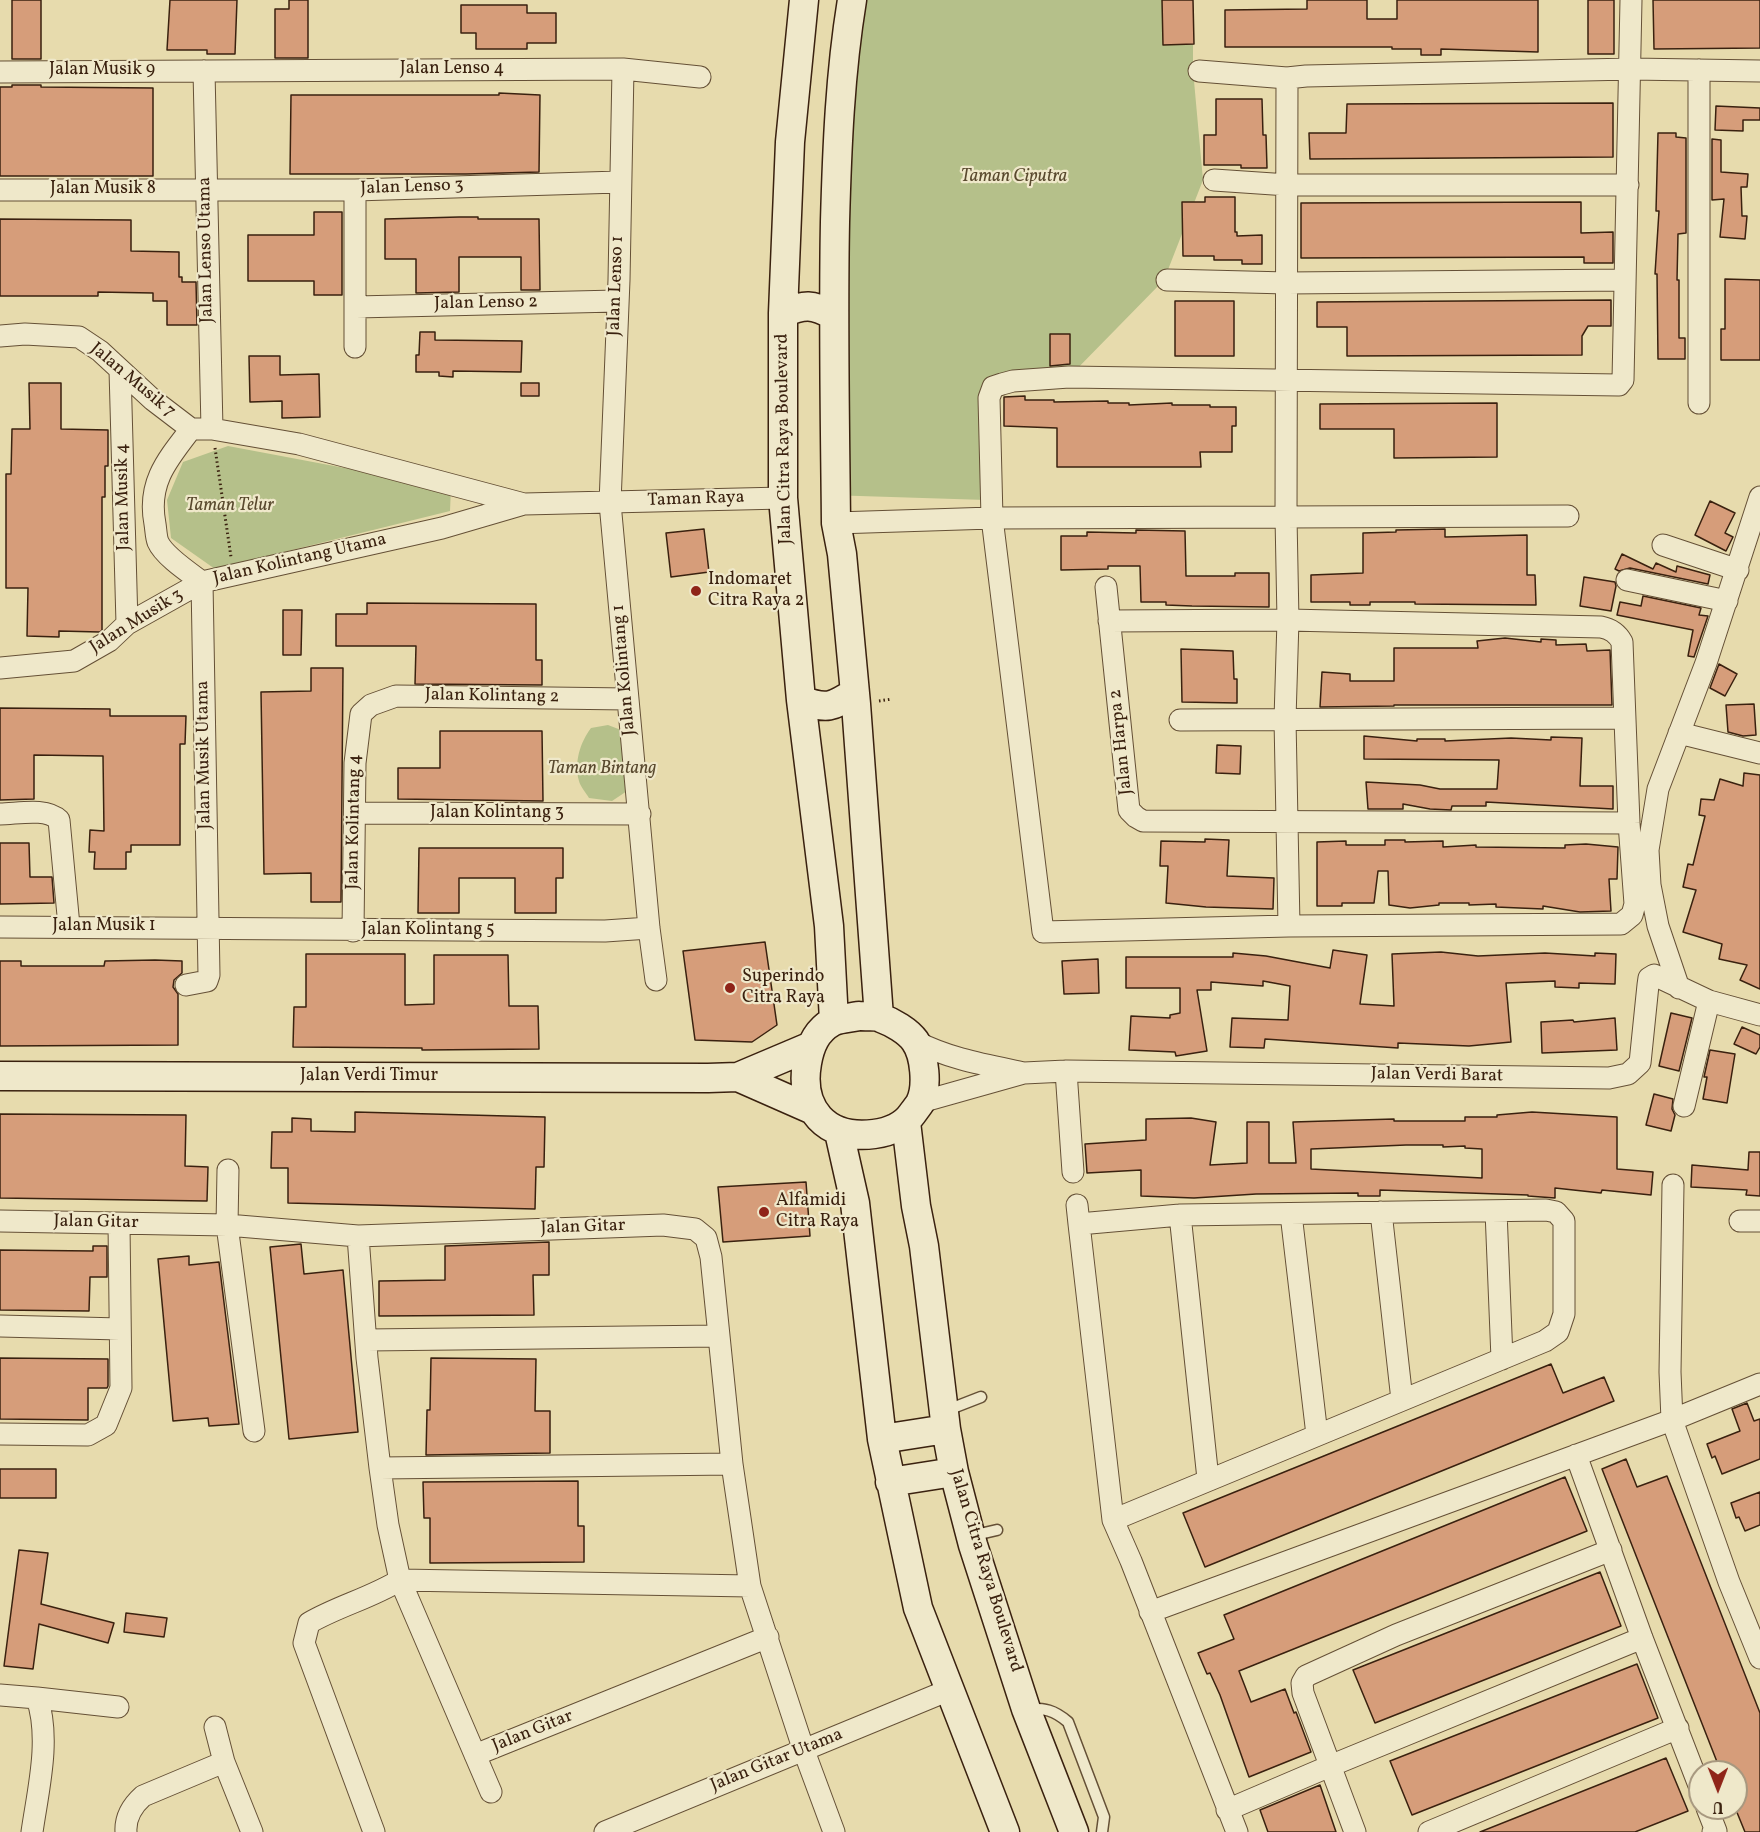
<!DOCTYPE html>
<style>
body{margin:0}
#map{position:relative;width:1760px;height:1832px;overflow:hidden;background:#e7dbad;font-family:Vollkorn,serif}
canvas{display:block}
.north{position:absolute;left:1688px;top:1760px;width:60px;height:60px;box-sizing:border-box;background:#efe8ca;border:2px solid #a7987f;border-radius:50%;rotate:180deg;font-size:16px;font-weight:700;line-height:24px;text-align:center;color:#3a210f}
.north::after{content:'';display:block;margin:auto;width:21px;height:27px;background:#8f2418;clip-path:polygon(50% 0,100% 100%,50% 72%,0 100%)}
</style>
<div id="map">
<canvas width="1760" height="1832"></canvas>
<div class="north">U</div>
</div>
<script>
const context = document.querySelector('canvas').getContext('2d');
context.lineJoin = 'round';
function fillPath(path, color) { context.fillStyle = color; context.fill(path, 'evenodd'); }
function strokePath(path, color, width, dash) { context.strokeStyle = color; context.lineWidth = width; context.lineCap = dash ? 'butt' : 'round'; context.setLineDash(dash || []); context.stroke(path); }
function drawText(font, color, halo, rows, align = 'center') {
  context.font = font + ' Vollkorn,serif'; context.lineWidth = 4.5; context.setLineDash([]); context.textBaseline = 'middle'; context.strokeStyle = halo; context.fillStyle = color; for (const [text, x, y, turn = 0] of rows) {
    context.save(); context.translate(x, y); context.rotate((+turn || 0) * Math.PI / 180); context.textAlign = isNaN(turn) ? turn : align; if (halo) context.strokeText(text, 0, 0); context.fillText(text, 0, 0); context.restore();
  }
}
fillPath(new Path2D(`
 M856,0h337v70l10,110 -39,100 -95,97 -81,21 -2,102 -158,-5z
 M228,446l223,42 -1,23 -235,58 -44,-31 -4,-38 16,-38z
 M608,725l13,5 6,61 -15,10 -23,-3c-3,-5 -9,-12 -10,-17 -5,-19 1,-38 12,-53z`), '#b5c08a');
const building = new Path2D(`
 M12,0h29v59h-29z
 M170,0h67l-2,54h-28v-4h-40z
 M289,0h19v58h-33v-49h14z
 M1162,0h31l1,44 -31,1z
 M1307,0h60v19h30v-19h141v52l-97,-3v6h-20v-6h-29v-2h-167v-37l82,-1z
 M1588,0h26v54h-26z
 M1653,0h107v48l-106,1z
 M461,5h66v8h29v30h-29v6h-51v-16h-15z
 M12,85h29v2l112,1v88h-153v-89h12z
 M499,93l41,2 -1,77 -73,2h-176l1,-79h208z
 M1216,99h46l1,36h3l1,33h-26v-3h-37v-30h12z
 M1613,103v54l-303,2 -1,-26h37l1,-29z
 M1716,106l44,2v12h-17v11l-28,-1z
 M1658,133h18v4l10,1v95l-8,1 -1,46h2v58h6v21h-27l-1,-85h-2l4,-63h-3z
 M1712,139l9,1v32l27,2 -1,13h-6l1,29h5l-2,23 -25,-2 4,-38 -12,1z
 M1205,197h30v35h2v4l25,-1v29h-20v-4h-28v-4h-31l-1,-54h23z
 M1581,202v31l32,-1v31h-29v-6l-283,1v-55z
 M314,212h28v83h-28v-14h-66v-46h66z
 M459,217h19v2h61l1,71h-19v-33h-62v35l-43,1v-34h-31v-40z
 M0,219l131,1v31l48,1v25h3v5h14l1,43h-30v-24h-14v-8l-55,-1v4h-98z
 M1725,279l35,1v80h-39v-31h4z
 M1611,300v26h-23l-6,10v19l-235,1v-29h-30v-25z
 M1175,301h59v55h-59z
 M420,332h15v8l87,1 -1,31 -68,-1v6l-14,-1v-4h-23v-17h3z
 M1050,334h20v30l-20,2z
 M249,356h31v19l39,-1 1,43 -38,1v-17l-32,1z
 M29,383h32v46l47,1v36h-3v31h-3v133l-2,2 -41,-1v6l-32,-1 1,-48h-22v-114h5l1,-45h18z
 M521,383h18v13h-18z
 M1025,396v4h29v2l54,-1v2h21v2l43,-2v2h38v2h26v19h-4v26h-32l1,15h-144v-39l-53,-2v-29z
 M1497,403v54l-103,1v-29h-74v-25z
 M1710,501l25,12 -10,20 8,4 -7,14 -31,-16z
 M704,529l5,43 -38,5 -5,-44z
 M1445,529v8l82,-2v40h8l1,30 -121,-1v-2h-45v3h-20v-3h-39v-27l52,-2v-40l33,-1v-2z
 M1136,530l49,1 1,45h49v-3h34v34l-77,-1 -26,-1v-3h-25l-1,-36h-32v3l-47,1v-34h26v-4l49,1z
 M1622,554l31,15 3,-6 20,9 1,-6 33,9 -2,9 -78,-16 -11,3 -4,-2z
 M1584,577l31,5 1,4 -5,25 -31,-5z
 M1643,596l58,12 -2,7 9,1 -14,41 -6,-1 5,-26 -76,-15 3,-13 21,4z
 M367,603l169,1v56h6v25l-127,-1 1,-38h-80v-32h31z
 M283,610h19l-1,45h-18z
 M1505,638l36,4v-3l15,1v5l30,-1 1,7 23,-1 2,55h-218v1l-74,1 2,-35 28,2v7h44v-33h84l-1,-7z
 M1181,649l52,2 1,28h3v24l-55,-1z
 M1719,664l18,10 -12,22 -15,-8z
 M311,668h32l-2,234h-30v-29l-47,1 -3,-182 50,-1z
 M1754,704l2,31 -13,1 -15,-4 -2,-27z
 M0,708l110,1v7h76l-1,28h-5v101h-49v7h-5v17h-32l1,-17h-6l1,-22 14,1 -1,-75 -69,-1v44l-34,1z
 M440,731h102l1,70 -145,-2v-31h42z
 M1364,736l53,5v-2h28v2l66,-3 40,2v-3l31,1 -2,48h33v23l-127,-7v4h-34l-1,4 -21,-1 -27,-5v5h-35l-2,-27 54,3 20,4h57l2,-29 -135,-1z
 M1217,745l24,1 -1,28 -24,-1z
 M1744,773l16,2v214l-20,-9 7,-15 -28,-6 3,-15 -39,-12 13,-42 -13,-3 5,-23 5,1 12,-49 -6,-1 2,-16 13,1 6,-21 23,7z
 M1205,839l24,1 -2,36 47,2 -1,31 -67,-2 -40,-4 2,-37h-8l1,-25 44,1z
 M1385,840h20v2l38,-1v6l33,-2v2l89,1v-3l21,-1 32,3 -1,32h-8l2,32 -31,1 -37,-6v3l-47,-2v-3l-27,1v-2h-30v2l-29,3 -21,-3 -1,-34h-10l-4,32h-32v3h-25v-64l29,-1v4h39z
 M0,843h29l1,34h22l2,26 -54,1z
 M419,848h144v30h-7v35h-41v-35h-56v35h-41z
 M765,942l12,83 -25,17 -57,-2 -12,-89z
 M1333,950l34,5 -7,49 34,2 -2,-52 49,-2 37,4 67,-3 50,3v-3l21,1 -1,30 -36,-1v5l-24,-1v-6l-49,2 5,59 -42,4 -71,-3v5l-133,-9 -1,9 -34,-1 2,-29 56,2 2,-34 -27,-5v5l-52,-4v8h-14l10,61 -31,5 -1,-4 -46,-2 2,-34 39,2v-3l10,-2v-25h-54v-31h107v-4l33,3 64,12z
 M306,954h99v51l29,-1v-49h74l1,51h29l1,43 -117,1v-2l-129,-1 1,-40h12z
 M1098,959l1,34 -35,1 -2,-33z
 M155,960l27,1v12l-8,7 -1,7 5,7v51l-178,1v-85h21v5h83l1,-5z
 M1671,1013l21,5 -13,53 -20,-5z
 M1615,1018l2,32 -75,3 -1,-31 32,-2 1,2z
 M1742,1027l18,8v12l-4,7 -22,-10z
 M1710,1050l25,4 -8,49 -24,-4 4,-22h-3z
 M1654,1094l19,5 -1,10 3,6 -4,16 -25,-6z
 M355,1112l190,5 -1,50h-8l-1,42 -247,-6v-35h-17l1,-36h20v-14l19,1v12l44,1z
 M1532,1112l85,5v52l36,3 -2,23 -49,-5 -1,3 -46,-5v10l-27,-2v-1l-148,-5v6h-22v-3l-102,1 -62,4 -53,-2v-26l-54,3 -2,-29 61,-4v-21l45,-1 25,4 -6,43 37,-2v-41h22v41h27l-3,-41 101,-3v2h71v-4h32v-2zM1406,1145h37v2l22,-1v2l17,1v29l-171,-9v-20z
 M0,1114l186,1 -1,51 23,1 -1,34 -207,-3z
 M1749,1152h11v44l-14,-1 1,-5 -56,-3 1,-22 56,5z
 M806,1182l4,54 -87,6 -5,-55z
 M549,1242v33h-16l1,40 -155,1v-35l66,-1v-34z
 M301,1244l3,30 39,-4 15,162 -69,7 -19,-192z
 M93,1246h14v31h-17l-1,34 -89,-1v-60l93,1z
 M189,1256v9l30,-3 20,162 -30,2 -1,-8 -35,3 -15,-162z
 M0,1358l108,1v27l-1,2h-19v32l-88,-1z
 M431,1358l105,1 -1,52h15v42l-124,2 1,-45h3z
 M1551,1364l12,29 41,-16 10,24 -409,166 -22,-54z
 M1747,1403l7,18 6,-2v40l-38,15 -7,-18 -3,2 -5,-14 33,-13 -8,-22z
 M1626,1459l11,28 30,-11 93,237v119h-15l-9,-22v-38h-15l-119,-303z
 M0,1469h56v29h-56z
 M1565,1477l22,54 -348,140 12,31 34,-13 9,24 2,-1 15,40 -62,25 -29,-82 -10,-22 -3,1 -9,-21 36,-14 -10,-24z
 M578,1481v45h6v36l-154,1v-45h-6l-1,-36z
 M1760,1492v33l-15,6 -6,-14 -3,1 -5,-15z
 M19,1550l29,3 -7,51 73,19 -6,20 -69,-19 -6,45 -29,-3z
 M1600,1572l21,54 -246,97 -22,-53z
 M126,1613l41,5 -3,19 -40,-5z
 M1637,1664l21,54 -246,97 -22,-54z
 M1666,1758l22,53 -53,21h-155z
 M1320,1785l16,47h-68l-8,-22z`);
fillPath(building, '#d69d7a');
strokePath(building, '#3a210f', 1.5);
const lane = new Path2D(`
 M945,1411l36,-14
 M971,1536l26,-6
 M1026,1709c19,-1 28,1 42,13l36,95 -2,15`);
const street = new Path2D(`
 M623,69l-4,211 -9,223 39,425 7,52
 M204,71l8,358
 M1199,71l88,7 19,-2 325,-7 129,2
 M0,72l623,-3 77,8
 M1287,78l-1,439 2,103 -3,99 4,207
 M1214,180l74,5h340
 M0,190h355l264,-8
 M355,190v157
 M1167,280l120,3 337,-3
 M356,307l261,-6
 M0,336l25,-2 54,3 21,14 53,49 38,29
 M120,370l7,254
 M1699,403v-333
 M836,523l156,-5 576,-2
 M1663,545l75,25
 M1627,580l100,21
 M202,582c-12,-9 -38,-26 -44,-40 -2,-5 -2,-12 -3,-18 -8,-41 12,-64 36,-95h21l87,15 225,60
 M1106,587l23,223 7,7 7,4 486,2
 M1109,621l179,-1 313,7c10,2 16,6 21,15l7,181 6,81 -3,11 -11,9 -332,2 -246,6 -51,-414 -3,-120 4,-11 9,-3 11,-3 56,-4 550,8 4,-5 8,-380
 M0,668l74,-7 35,-20 18,-17 75,-42 240,-54 82,-24 259,-6
 M1180,720l444,-2
 M1679,733l81,20
 M355,813l285,1
 M0,814c17,0 46,-7 59,6l10,106
 M0,927l605,4 44,-3
 M353,931l2,-168 6,-49 10,-9 25,-9 232,3
 M186,985l21,-4 2,-6 -7,-393
 M1679,988l-21,-62 -8,-41 -2,-35 10,-61 48,-126 54,-166
 M915,1041c34,18 71,24 109,32l-103,29
 M1066,1071l7,101
 M1024,1073l42,-2 543,7 19,-4 12,-11 8,-78 1,-7 5,-3 55,26 51,14
 M1684,1106l25,-105
 M228,1170l-1,55 27,206
 M1673,1185l-3,187 2,48 57,162 31,76
 M1077,1205l2,19
 M1496,1211l6,148
 M1381,1212l21,188
 M1291,1214l26,221
 M1180,1215l28,264
 M0,1221l227,4 131,11 305,-11 32,4 11,9 5,19 21,207 18,122 54,165 30,81
 M1740,1221h20
 M358,1236l9,122 13,110 8,57 12,55 91,212
 M0,1326l120,3
 M367,1340l352,-4
 M0,1434l88,1 18,-10 15,-37 -2,-164
 M1576,1455l66,183 58,150
 M380,1468l352,-4
 M1113,1520l432,-179 13,-9 6,-18v-93l-8,-9 -10,-2 -366,5 -101,9 34,296 18,41 106,271
 M1150,1612l522,-192 88,-36
 M0,1695l37,3c14,41 1,92 -5,134
 M37,1698l81,9
 M215,1727l9,35 28,70
 M475,1755l293,-118
 M1707,1808l9,23 -3,1
 M1227,1810l103,-44 312,-128
 M126,1832c-1,-15 7,-27 17,-36l81,-34
 M374,1832l-70,-189 5,-20c29,-17 62,-25 91,-43l350,6
 M605,1832l344,-142
 M1355,1832l-52,-139 -1,-10 4,-7 90,-41 215,-85
 M1429,1832l249,-104`);
const secondary = new Path2D(`
 M804,0l-14,142 -7,171v185l18,202 28,226 5,95
 M852,0c-12,73 -15,148 -17,222 -2,100 0,200 1,301l6,31 14,150 23,313
 M783,313c22,-9 29,-9 50,2
 M801,700c26,10 31,7 53,-7
 M859,1016c7,1 16,-1 22,2 11,4 27,13 34,23 10,14 13,46 5,62 -2,3 -5,7 -8,11 -9,13 -23,18 -38,20 -48,6 -75,-25 -67,-71 3,-17 9,-32 25,-41 7,-4 18,-4 27,-6z
 M0,1076l708,2 30,-1 71,-30
 M738,1077l75,33
 M906,1122l10,84 8,40 22,183 8,43 19,73 53,164 48,123
 M839,1132l16,71 27,236 36,169 87,224
 M882,1439l64,-10
 M890,1482l64,-10`);
strokePath(lane, '#655036', 13);
strokePath(street, '#655036', 23);
strokePath(secondary, '#3a210f', 31);
strokePath(new Path2D(`
 M215,448l16,109
 M879,701l13,-2`), '#3a210f', 3, [1.5, 3]);
strokePath(lane, '#efe8ca', 10);
strokePath(street, '#efe8ca', 21);
strokePath(secondary, '#efe8ca', 28);
for (const [x, y, r, color] of [
 [696,591,6,"#8f2418"],
 [730,988,6,"#8f2418"],
 [764,1212,6,"#8f2418"]
]) { const dot = new Path2D(); dot.arc(x, y, r, 0, 2 * Math.PI); context.fillStyle = color; context.fill(dot); strokePath(dot, '#efe8ca', 2); }
drawText('18px', '#3a210f', '#efe8ca', [
 ["Jalan Lenso 4",452,70],
 ["Jalan Musik 9",102,71],
 ["Jalan Lenso 3",412,188,-2],
 ["Jalan Musik 8",103,190],
 ["Jalan Lenso Utama",207,250,-91],
 ["Jalan Lenso 1",617,286,-88],
 ["Jalan Lenso 2",486,304,-1],
 ["Jalan Musik 7",132,381,40],
 ["Jalan Citra Raya Boulevard",785,439,-91],
 ["Jalan Musik 4",124,497,-91],
 ["Taman Raya",696,500,-2],
 ["Jalan Kolintang Utama",300,560,-13],
 ["Jalan Musik 3",137,622,-32],
 ["Jalan Kolintang 1",625,670,-95],
 ["Jalan Kolintang 2",492,697,1],
 ["Jalan Harpa 2",1122,742,-96],
 ["Jalan Musik Utama",205,755,-91],
 ["Jalan Kolintang 3",497,814],
 ["Jalan Kolintang 4",355,822,-89],
 ["Jalan Musik 1",104,927],
 ["Jalan Kolintang 5",428,931],
 ["Jalan Verdi Barat",1437,1076,1],
 ["Jalan Verdi Timur",369,1077],
 ["Jalan Gitar",96,1223,1],
 ["Jalan Gitar",583,1228,-2],
 ["Jalan Citra Raya Boulevard",985,1571,73],
 ["Jalan Gitar",533,1732,-22],
 ["Jalan Gitar Utama",777,1761,-22]
]);
drawText('italic 18px', '#59492e', '#efe8ca', [
 ["Taman Ciputra",1014,178],
 ["Taman Telur",230,507],
 ["Taman Bintang",602,770]
]);
drawText('18px', '#3a210f', '#efe8ca', [
 ["Indomaret",708,581],
 ["Citra Raya 2",708,602],
 ["Superindo",742,978],
 ["Citra Raya",742,999],
 ["Alfamidi",776,1202],
 ["Citra Raya",776,1223]
], 'left');
</script>
